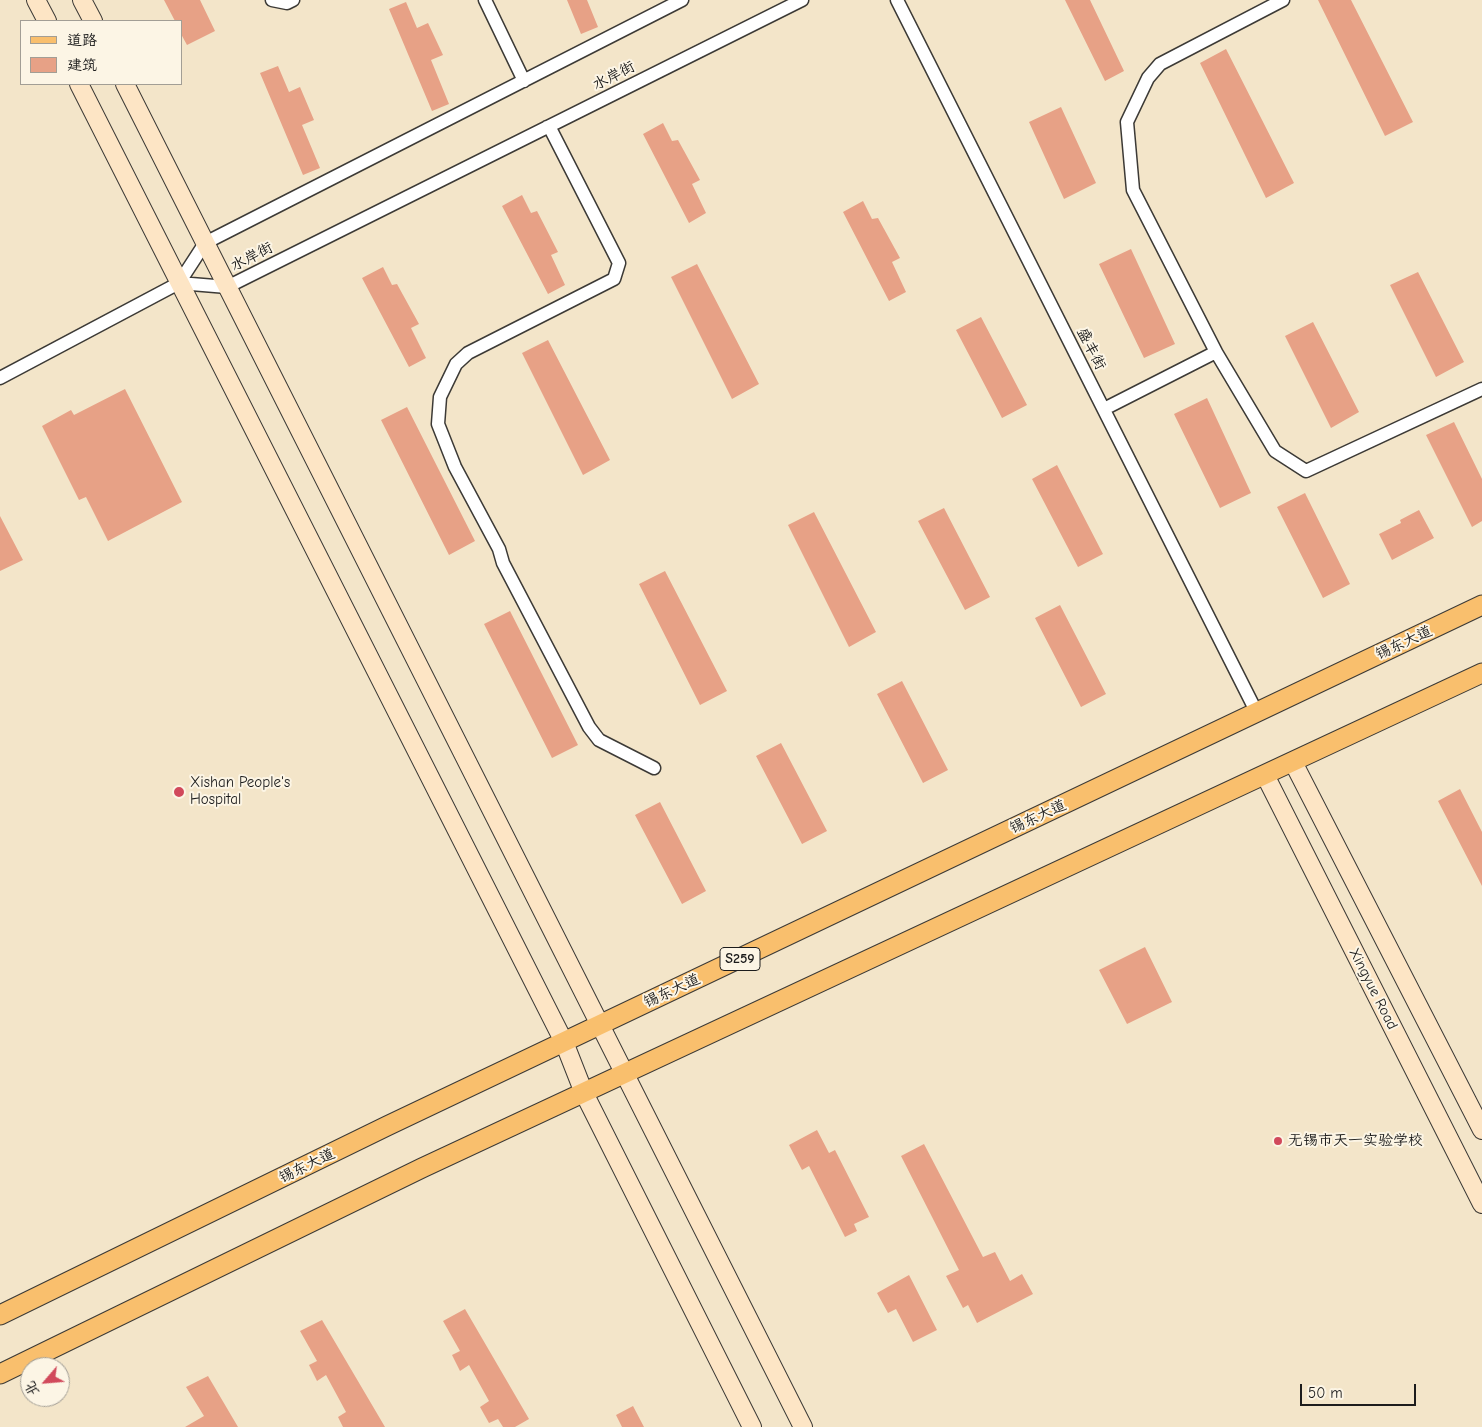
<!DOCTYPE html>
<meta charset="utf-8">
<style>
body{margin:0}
#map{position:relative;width:1482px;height:1427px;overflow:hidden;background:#f3e5c9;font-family:"Comic Neue","LXGW WenKai TC",sans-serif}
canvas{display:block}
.legend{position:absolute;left:20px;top:20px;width:162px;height:65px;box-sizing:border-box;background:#fcf5e5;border:1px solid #a29e95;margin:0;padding:6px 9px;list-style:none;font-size:15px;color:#1c1c1c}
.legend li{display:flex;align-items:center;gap:10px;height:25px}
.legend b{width:25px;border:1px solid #a29e95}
.north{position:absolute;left:20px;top:1357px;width:50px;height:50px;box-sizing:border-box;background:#fcf5e5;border:1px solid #a29e95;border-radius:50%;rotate:243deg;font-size:14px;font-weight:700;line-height:20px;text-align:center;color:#1c1c1c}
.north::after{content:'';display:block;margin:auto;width:18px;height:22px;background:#d1495b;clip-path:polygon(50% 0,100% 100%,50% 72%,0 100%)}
.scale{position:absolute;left:1300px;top:1384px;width:116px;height:22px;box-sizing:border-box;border:2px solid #1c1c1c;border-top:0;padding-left:6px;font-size:15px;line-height:18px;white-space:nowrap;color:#1c1c1c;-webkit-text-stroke:4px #fcf5e5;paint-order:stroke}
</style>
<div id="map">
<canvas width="1482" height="1427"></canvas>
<ul class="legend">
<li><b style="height:6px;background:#f9bf6d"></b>道路</li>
<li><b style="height:14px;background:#e7a186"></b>建筑</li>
</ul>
<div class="north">北</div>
<div class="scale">50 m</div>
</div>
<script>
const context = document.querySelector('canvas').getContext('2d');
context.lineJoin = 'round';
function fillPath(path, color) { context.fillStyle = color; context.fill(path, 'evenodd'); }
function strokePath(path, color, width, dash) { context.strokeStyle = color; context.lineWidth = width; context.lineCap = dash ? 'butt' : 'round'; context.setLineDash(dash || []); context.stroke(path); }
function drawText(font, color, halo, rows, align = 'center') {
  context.font = font + ' "Comic Neue","LXGW WenKai TC",sans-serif'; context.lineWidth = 4; context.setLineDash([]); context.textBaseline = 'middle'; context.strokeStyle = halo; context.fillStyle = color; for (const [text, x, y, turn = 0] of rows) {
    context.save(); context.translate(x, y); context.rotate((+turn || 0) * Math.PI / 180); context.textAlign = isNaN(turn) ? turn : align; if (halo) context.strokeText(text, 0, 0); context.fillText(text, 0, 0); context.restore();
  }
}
fillPath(new Path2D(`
 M164,0h36l15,31 -28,14 -6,-11v-13h-6z
 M567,0h20l11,27 -17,7z
 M1065,0h25l34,71 -19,10z
 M1318,0h33l62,122 -28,14z
 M406,2l11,26 11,-5 15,32 -12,5 18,44 -17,7 -43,-102z
 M1226,49l68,134 -28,15 -66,-135z
 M278,66l11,26 11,-5 14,33 -12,5 18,43 -17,7 -43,-102z
 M1061,107l35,76 -32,16 -35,-77z
 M663,123l9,18 6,-1 22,40 -8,4 14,29 -17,10 -46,-89z
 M522,195l9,18 6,-2 21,41 -7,3 14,30 -17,9 -46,-88z
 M863,201l9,18 6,-1 22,40 -8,4 14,30 -17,9 -46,-89z
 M1131,249l44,95 -31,14 -45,-94z
 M697,264l62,120 -27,15 -61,-122z
 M383,267l9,18 5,-1 22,40 -8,4 15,30 -17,9 -47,-89z
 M1418,272l46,90 -28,15 -46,-92z
 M981,317l46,88 -25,13 -46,-88z
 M1313,322l46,90 -28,16 -46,-92z
 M548,340l62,120 -27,15 -61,-122z
 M125,389l57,113 -74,39 -22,-44 -7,3 -37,-74 29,-16 3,5z
 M1207,398l44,95 -31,15 -46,-94z
 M407,407l68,134 -26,14 -68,-135z
 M1454,422l28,57v42l-10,6 -46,-92z
 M1057,465l46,89 -25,13 -46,-88z
 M1305,493l45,91 -27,14 -46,-91z
 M944,508l46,89 -25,13 -47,-89z
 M1419,510l15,28 -42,22 -13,-26 22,-11 -1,-3z
 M814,512l62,120 -27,15 -61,-122z
 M0,516l23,44 -23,11z
 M665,571l62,120 -27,14 -61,-121z
 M1060,605l46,89 -25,13 -46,-89z
 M510,611l68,134 -26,13 -68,-134z
 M902,681l46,89 -25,13 -46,-89z
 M781,743l46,88 -25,13 -46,-88z
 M1460,789l22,43v54l-44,-85z
 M660,802l46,89 -24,13 -47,-89z
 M1145,947l27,55 -45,22 -28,-54z
 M817,1130l12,23 6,-3 34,67 -15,7 3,7 -12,6 -36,-71 -7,4 -13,-25z
 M924,1144l59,113 12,-5 15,29 12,-7 11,20 -56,29 -9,-18 -5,3 -17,-32 13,-6 -58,-114z
 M909,1275l28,55 -24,12 -17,-33 -8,4 -11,-20z
 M465,1309l64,110 -14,8h-12l-5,-8 -9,4 -9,-16 9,-6 -20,-36 -9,6 -8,-16 8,-4 -17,-30z
 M322,1320l63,107h-42l-5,-10 8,-5 -20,-37 -9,6 -8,-16 8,-4 -17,-30z
 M208,1376l30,51h-53l19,-11 -18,-29z
 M633,1406l11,21h-22l-6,-12z`), '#e7a186');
const street = new Path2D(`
 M272,0l15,3 6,-3
 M485,0l39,81
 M897,0l360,713
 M1283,0l-123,64 -12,14 -21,44 6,68 83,162 59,99 31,20 176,-82
 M547,127l4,3 68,133 -5,16 -146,74 -12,11 -16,33 -2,27 17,43 44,82 4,14 86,164 10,13 55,28
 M179,283l48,4 575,-287
 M0,378l179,-95 26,-40 477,-243
 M1104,409l112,-57`);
const secondary = new Path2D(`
 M36,0l11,21
 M82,0l11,21
 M79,84l485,958 20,51 168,334
 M125,84l678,1343
 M1293,762l189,368
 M1265,775l217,429`);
const primary = new Path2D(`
 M0,1315l387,-189 1095,-521
 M0,1374l422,-206 1060,-495`);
strokePath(street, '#3c3a36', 15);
strokePath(secondary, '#3c3a36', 20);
strokePath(primary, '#3c3a36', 21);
strokePath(street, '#fff', 12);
strokePath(secondary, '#fde5c5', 18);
strokePath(primary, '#f9bf6d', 19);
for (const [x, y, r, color] of [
 [179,792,6,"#d1495b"],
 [1278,1141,5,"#d1495b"]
]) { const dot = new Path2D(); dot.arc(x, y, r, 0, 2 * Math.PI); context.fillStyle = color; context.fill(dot); strokePath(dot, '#fcf5e5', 2); }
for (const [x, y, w] of [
 [740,959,40]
]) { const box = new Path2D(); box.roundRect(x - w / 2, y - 11.5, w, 23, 4); context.fillStyle = '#fcf5e5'; context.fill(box); strokePath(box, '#1c1c1c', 1); }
drawText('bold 14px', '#1c1c1c', null, [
 ["S259",740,959]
]);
drawText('15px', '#1c1c1c', '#fcf5e5', [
 ["水岸街",614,76,-27],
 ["水岸街",252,257,-27],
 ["盛丰街",1091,349,63],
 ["锡东大道",1404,643,-25],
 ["锡东大道",1038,817,-25],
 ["Xingyue Road",1373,989,63],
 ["锡东大道",672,991,-25],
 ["锡东大道",307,1166,-26]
]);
drawText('15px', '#1c1c1c', '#fcf5e5', [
 ["Xishan People's",190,783],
 ["Hospital",190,800],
 ["无锡市天一实验学校",1288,1141]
], 'left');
</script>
